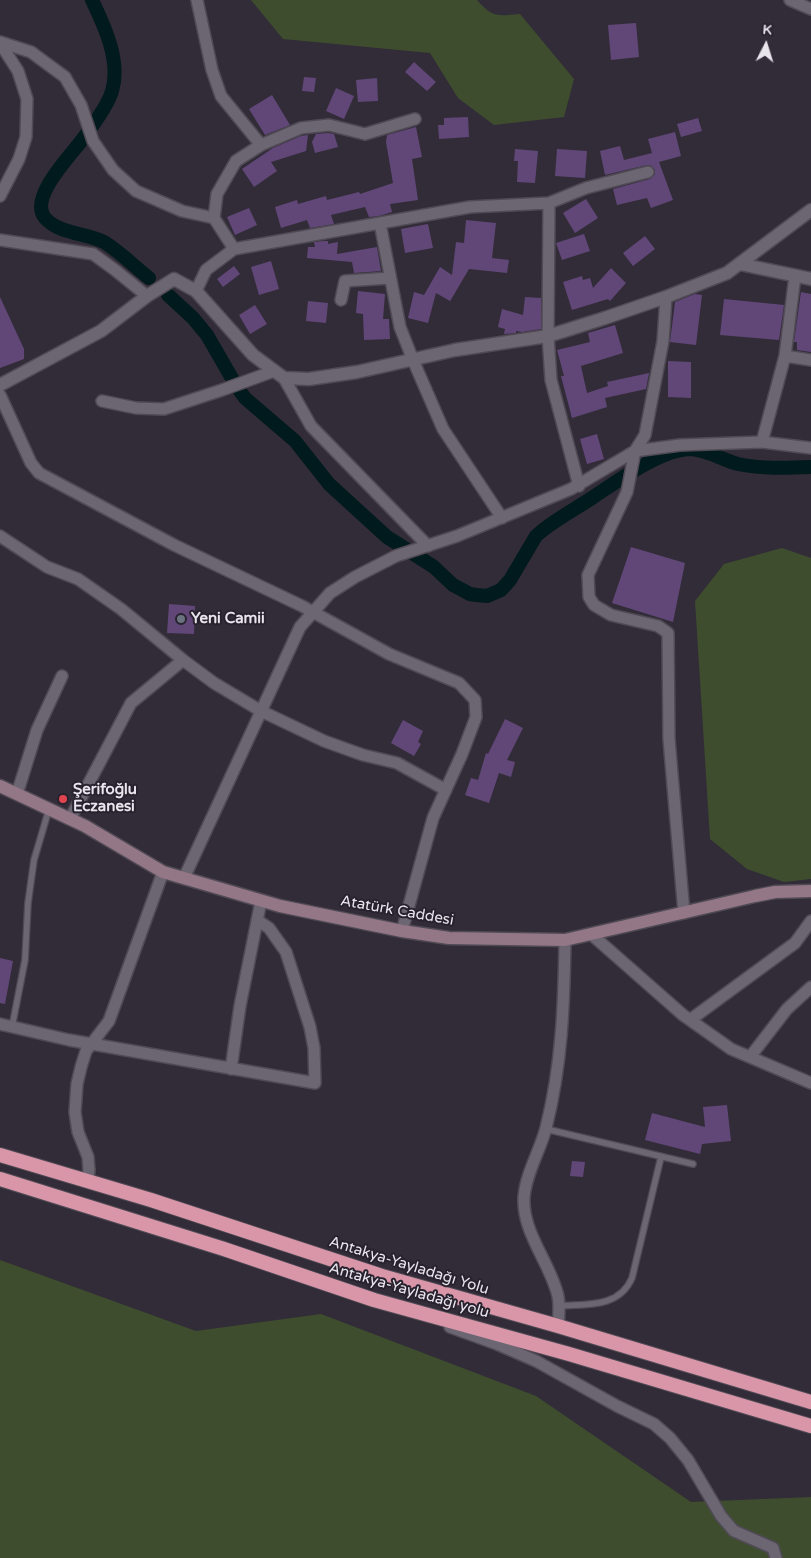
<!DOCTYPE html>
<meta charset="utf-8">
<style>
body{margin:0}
#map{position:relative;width:811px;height:1558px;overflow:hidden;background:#322c38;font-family:"Varela Round",sans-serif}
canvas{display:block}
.north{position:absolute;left:741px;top:20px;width:50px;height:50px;-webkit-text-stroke:4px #28222e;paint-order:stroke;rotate:5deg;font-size:14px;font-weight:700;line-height:20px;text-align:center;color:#e9e5ed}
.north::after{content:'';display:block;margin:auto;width:18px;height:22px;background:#e9e5ed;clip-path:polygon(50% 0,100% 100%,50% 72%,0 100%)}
</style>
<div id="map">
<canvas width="811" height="1558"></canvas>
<div class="north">K</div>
</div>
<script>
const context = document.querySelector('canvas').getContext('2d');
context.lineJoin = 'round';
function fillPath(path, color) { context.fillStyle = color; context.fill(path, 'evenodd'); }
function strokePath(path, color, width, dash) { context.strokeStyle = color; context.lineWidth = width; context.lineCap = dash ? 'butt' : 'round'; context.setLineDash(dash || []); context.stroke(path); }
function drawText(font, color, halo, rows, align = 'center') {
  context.font = font + ' "Varela Round",sans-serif'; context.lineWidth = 4; context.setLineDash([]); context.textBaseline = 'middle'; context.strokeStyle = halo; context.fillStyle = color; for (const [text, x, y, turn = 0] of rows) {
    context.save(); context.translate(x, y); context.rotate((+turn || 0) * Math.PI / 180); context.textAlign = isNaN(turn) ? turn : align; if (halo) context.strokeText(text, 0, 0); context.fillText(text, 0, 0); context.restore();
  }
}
fillPath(new Path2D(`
 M251,0h226c16,18 20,16 43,14l54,65 -10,38 -70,8 -36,-27 -28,-45 -147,-14z
 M782,548l29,10v321l-27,3 -37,-13 -37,-30 -15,-238 29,-37z
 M0,1260l196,71 125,-17 215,82 155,106 120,-5v61h-811z`), '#3e4d2e');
strokePath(new Path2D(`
 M92,0c13,27 29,62 20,91 -4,15 -21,37 -30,49 -11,15 -54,58 -37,78 14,16 41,15 59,24 15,9 31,25 45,36
 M168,295l25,23 14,17 30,52 8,11 50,43 34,43 58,53 47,30 19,18 17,9 6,1 11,1 14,-6 9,-10 26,-44 7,-6c15,-12 32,-21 49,-32 24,-16 69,-49 99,-49 17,1 31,11 47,15 24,5 49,4 73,3`), '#001a1d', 14);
fillPath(new Path2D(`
 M636,23l3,34 -28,3 -3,-35z
 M414,62l22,20 -9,9 -22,-19z
 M304,77l12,1 -2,14 -12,-1z
 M377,78l1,23 -20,1 -2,-22z
 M336,88l18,8 -10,23 -18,-8z
 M272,95l18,30 -25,10 -16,-26z
 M468,117l1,20 -30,2 -1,-14h6v-7z
 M698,118l4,13 -21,6 -4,-13z
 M416,127l6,30 -10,2 6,41 -28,4 2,8 -13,4 -10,1 -4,-10 -34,8 3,9 -24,4 -3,-8 -26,8 -6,-21 22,-7 1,4 28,-8 1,4 32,-8 1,2 33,-11 -7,-41 1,-7z
 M675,132l6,24 -22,6 14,38 -22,8 -4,-10 -30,7 -4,-16 37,-10 5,-5v-4l-5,-5h-3l-42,10 -5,-24 20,-5 4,14 28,-7 -4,-14z
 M328,133l6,1 4,13 -23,6 -3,-11 4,-8z
 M308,135l-2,16 -35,11 6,9 -23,16 -12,-18 31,-21 28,-12z
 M515,149l23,2 -3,32 -18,-1 1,-21h-4z
 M557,149l30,2 -2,27 -30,-2z
 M586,199l12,19 -23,15 -12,-20z
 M249,208l8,17 -22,10 -8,-18z
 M466,220l30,3 -4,35 17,2 -2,13 -38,-4 -20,34 1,-2 -14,-8 -8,30 -20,-5 6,-26 10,3 16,-28 12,8 4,-33 8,1z
 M428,224l5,24 -28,5 -4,-24z
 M584,234l6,17 -28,9 -6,-17z
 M645,236l10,13 -22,17 -10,-13z
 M323,241h5v3l10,-2 -1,12 40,-7 4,24 -27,2 -2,-11 -45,-4 1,-11h7l-1,-5z
 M271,261l8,28 -20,6 -8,-28z
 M234,266l6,8 -17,13 -6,-8z
 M611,268l15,15 -16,18 -2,-2 -36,11 -9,-28 19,-6 1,4 7,-2 3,10z
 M358,291l27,3 -2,25h6l1,20 -26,1 -1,-26 -7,-1z
 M801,292l10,2v58l-14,-2v-8h-3z
 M695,294l7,1 -6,50 -26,-3 5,-40z
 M0,297l24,52v10l-24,9z
 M525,297l16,1v31l-19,3 -6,-1v2l-12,1 1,-5 -7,-2 4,-18 21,6z
 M724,299l60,6 -5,35 -59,-5z
 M308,301l20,2 -2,20 -20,-2z
 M255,305l12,19 -17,10 -11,-19z
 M615,325l8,28 -42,13 6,27 21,-7 -1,-4 42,-9 -3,16 -41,9 2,9 -35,11 -11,-42h3l-7,-26 33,-8 -2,-9z
 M668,361l23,1v36l-23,-1z
 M597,434l7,25 -17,5 -7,-25z
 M631,547l54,16 -12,59 -61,-19z
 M169,604l26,2 -1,28 -27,-1z
 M505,719l18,9 -16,32 8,2 -4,15 -12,-4 -10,30 -24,-8 6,-17 7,2 8,-27 2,1z
 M403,720l20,11 -5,11 3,2 -7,12 -23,-13z
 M0,958l13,3 -8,43 -5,-1z
 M727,1105l4,36 -29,3 -2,10 -55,-14 7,-27 53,14 -2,-20z
 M572,1161l13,1 -2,15 -13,-1z`), '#614778');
const service = new Path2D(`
 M12,1027l13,-67 3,-57 6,-43 15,-51
 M546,1129l147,35
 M559,1306c28,-2 60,2 73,-28l29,-121`);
const minor = new Path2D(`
 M197,0l15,70 9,26 40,49
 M790,0l21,9
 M0,42l31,10 34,25 16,28 12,36 20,29 23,21 46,20 32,7 20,31
 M0,43l18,28 9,28 -1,38 -7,22 -19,37
 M549,203l37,-15 62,-16
 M214,218l3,-24 19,-33 25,-16 40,-17 28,-3 36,9 50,-15
 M380,223l20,104 13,33 30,69 59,89
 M0,240l93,14 22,16 32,26
 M196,291l10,-21 28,-21 236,-42 79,-4 -1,133 3,44 28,106
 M666,297l-3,44 -18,94 -10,16 -8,41 -39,83 1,22 5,8 17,10 47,11 10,7 1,106 15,174
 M341,300l4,-19 45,-3
 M785,356l26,4
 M284,378l27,48 117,120
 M0,395l31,68 8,10 135,72 128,61 87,48 70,29 16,17 1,17 -14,37 -29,64 -31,113
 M102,401l34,7 28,1 58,-19 52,-19
 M762,442l49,6
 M0,536l47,31 31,12 43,30 62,51 31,23 47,28 63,30 39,14 34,8 49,27
 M17,794l20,-64 25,-54
 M70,819l61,-116 52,-43
 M184,878l116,-251 30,-34 25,-16 41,-21 61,-20 114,-47 64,-38 45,-6 82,-3 23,-86 10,-80
 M591,934l92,81 48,34 80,34
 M690,1020l105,-77 16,-22
 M0,1024l69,16 246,43 -1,-35 -4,-21 -24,-75 -17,-24 -12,-8
 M750,1057l37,-48 24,-22
 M231,1069l9,-63 21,-105
 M88,1181l1,-11 -1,-13 -10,-25 -3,-20 2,-28 4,-17 5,-16 23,-30 54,-149
 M558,1326c1,-10 2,-20 0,-30 -8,-34 -36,-63 -34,-99 2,-24 16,-46 22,-69 16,-64 18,-122 19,-188
 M450,1327l47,17 39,17 81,45 37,18 16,14 18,22 33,56 13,15 39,17 3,10`);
const tertiary = new Path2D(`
 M740,264l71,15
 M0,385l101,-54 46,-35 27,-17 22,12 57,64 31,23 25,1 48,-7 98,-22 93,-14 57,-18 61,-21 61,-24 84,-63`);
const secondary = new Path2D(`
 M0,786l85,40 78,46 117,34 122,25 47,7 116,2 190,-44 20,-4 36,-1`);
const trunk = new Path2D(`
 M0,1155l151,45 231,76 176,50 253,76
 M0,1179l224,70 150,51 195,54 242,72`);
strokePath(service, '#504a55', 8);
strokePath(minor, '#504a55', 14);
strokePath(tertiary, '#504a55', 15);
strokePath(secondary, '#504a55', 15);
strokePath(trunk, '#504a55', 16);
strokePath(service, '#6c6572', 5.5);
strokePath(minor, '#6c6572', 11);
strokePath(tertiary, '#6c6572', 12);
strokePath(secondary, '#947786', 12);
strokePath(trunk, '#d896a8', 14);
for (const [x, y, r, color] of [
 [181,619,5,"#6b7280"],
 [63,799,5,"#e0444e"]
]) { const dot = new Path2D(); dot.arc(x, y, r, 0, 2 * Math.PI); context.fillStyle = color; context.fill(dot); strokePath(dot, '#28222e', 2); }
drawText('bold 15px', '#e9e5ed', '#28222e', [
 ["Yeni Camii",191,619],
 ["Şerifoğlu",73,790],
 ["Eczanesi",73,807]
], 'left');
drawText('15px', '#e9e5ed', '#28222e', [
 ["Atatürk Caddesi",397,911,10],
 ["Antakya-Yayladağı Yolu",409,1266,17],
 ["Antakya-Yayladağı yolu",409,1291,16]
]);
</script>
